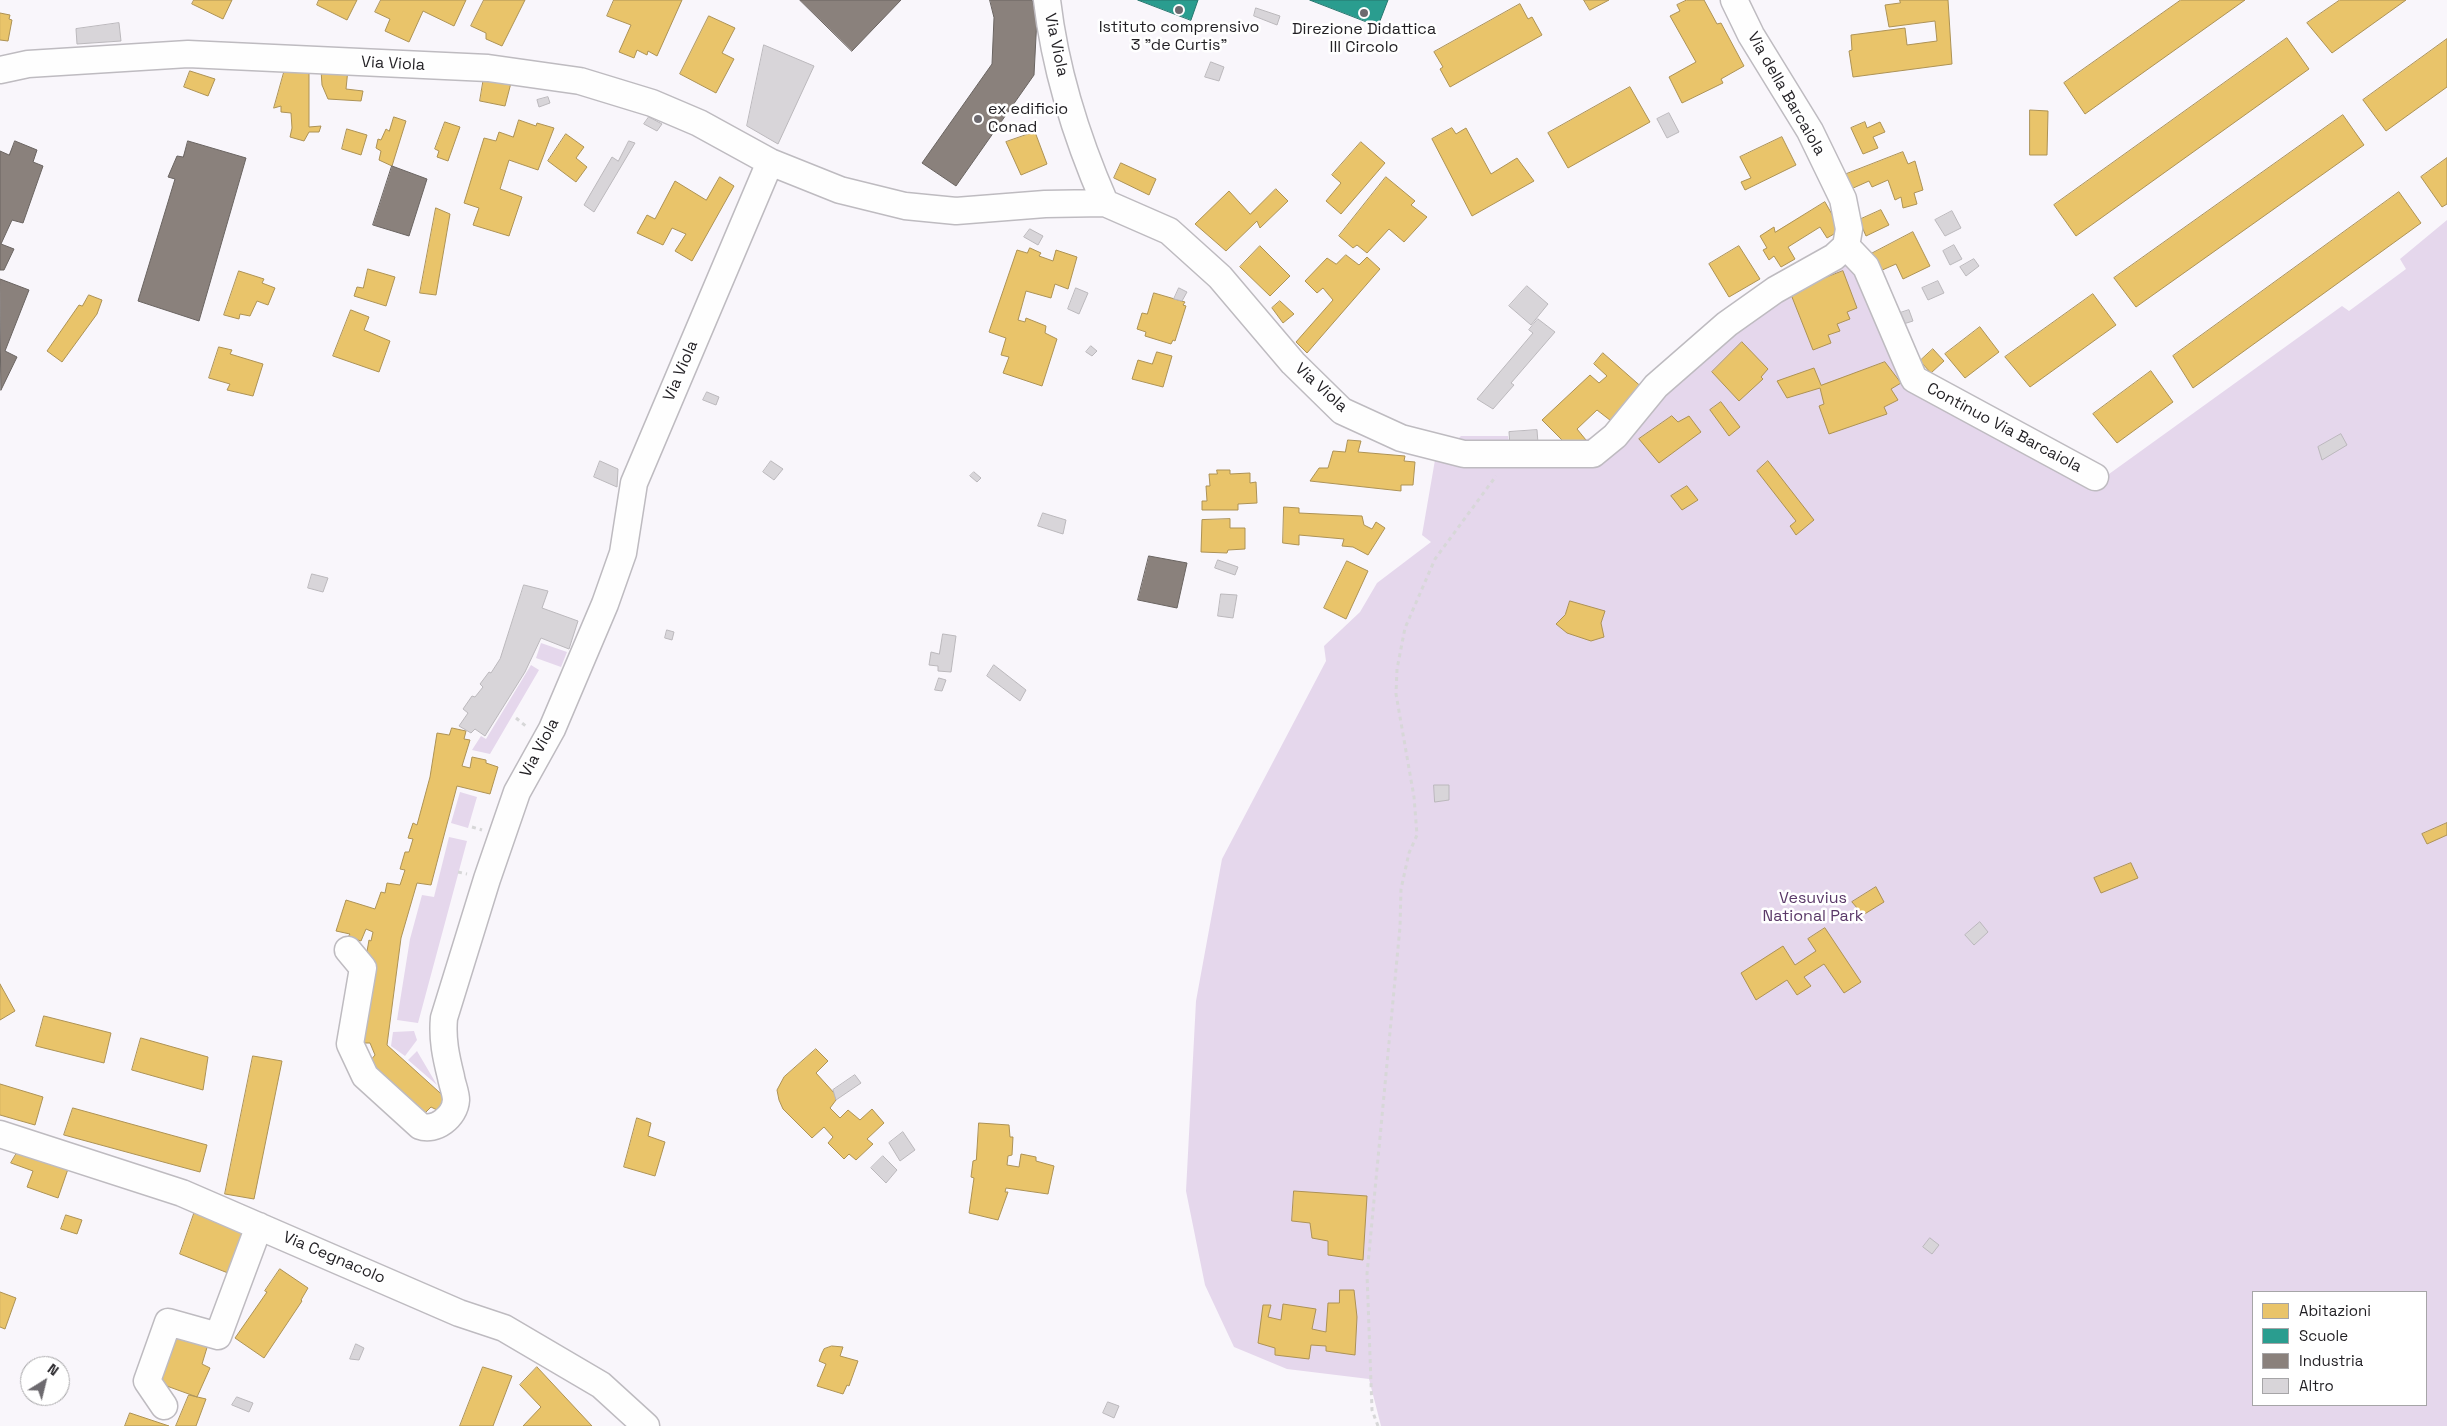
<!DOCTYPE html>
<style>
body{margin:0}
#map{position:relative;width:2447px;height:1426px;overflow:hidden;background:#f9f6fb;font-family:"Space Grotesk",sans-serif}
canvas{display:block}
.legend{position:absolute;left:2252px;top:1291px;width:175px;height:115px;box-sizing:border-box;background:#fff;border:1px solid #a6a5a7;margin:0;padding:6px 9px;list-style:none;font-size:15px;color:#211f23}
.legend li{display:flex;align-items:center;gap:10px;height:25px}
.legend b{width:25px;border:1px solid #a6a5a7}
.north{position:absolute;left:20px;top:1356px;width:50px;height:50px;box-sizing:border-box;background:#fff;border:1px solid #a6a5a7;border-radius:50%;rotate:36deg;font-size:14px;font-weight:700;line-height:20px;text-align:center;color:#211f23}
.north::after{content:'';display:block;margin:auto;width:18px;height:22px;background:#6d6a6f;clip-path:polygon(50% 0,100% 100%,50% 72%,0 100%)}
</style>
<div id="map">
<canvas width="2447" height="1426"></canvas>
<ul class="legend">
<li><b style="height:14px;background:#e9c46a"></b>Abitazioni</li>
<li><b style="height:14px;background:#2a9d8f"></b>Scuole</li>
<li><b style="height:14px;background:#8a817c"></b>Industria</li>
<li><b style="height:14px;background:#d8d5d9"></b>Altro</li>
</ul>
<div class="north">N</div>
</div>
<script>
const context = document.querySelector('canvas').getContext('2d');
context.lineJoin = 'round';
function fillPath(path, color) { context.fillStyle = color; context.fill(path, 'evenodd'); }
function strokePath(path, color, width, dash) { context.strokeStyle = color; context.lineWidth = width; context.lineCap = dash ? 'butt' : 'round'; context.setLineDash(dash || []); context.stroke(path); }
function drawText(font, color, halo, rows, align = 'center') {
  context.font = font + ' "Space Grotesk",sans-serif'; context.lineWidth = 5; context.setLineDash([]); context.textBaseline = 'middle'; context.strokeStyle = halo; context.fillStyle = color; for (const [text, x, y, turn = 0] of rows) {
    context.save(); context.translate(x, y); context.rotate((+turn || 0) * Math.PI / 180); context.textAlign = isNaN(turn) ? turn : align; if (halo) context.strokeText(text, 0, 0); context.fillText(text, 0, 0); context.restore();
  }
}
fillPath(new Path2D(`
 M2447,220v1206h-1066l-12,-47 -82,-10 -53,-22 -29,-62 -19,-94 10,-190 26,-142 104,-198 -2,-15 36,-34 17,-29 54,-41 -9,-7 13,-75 26,-24h47l2,10c10,-2 22,-6 32,-5 27,0 36,3 62,-8l232,-187 91,132 114,64 68,32 233,-168 7,5 57,-42 -6,-10zM2253,1292h173v113h-173z
 M541,643l26,9 -6,15 -25,-9z
 M531,665l8,5 -49,84 -18,-4 9,-14 5,3z
 M460,792l17,5 -9,31 -17,-5z
 M449,837l18,4 -49,182 -21,-3 13,-81 12,-44 12,2z
 M414,1031l3,9 -12,16 -14,-10 2,-14z
 M417,1051l20,34 -29,-25z`), '#e5d7ec');
const homes = new Path2D(`
 M194,0h38l-9,19 -31,-15z
 M319,0h38l-10,20 -30,-15z
 M381,0h85l-12,26 -31,-15 -14,31 -24,-11 5,-12 -15,-7z
 M484,0h41l-23,46 -16,-7v-6l-15,-7z
 M614,0h68l-25,56 -9,-5 -1,4 -10,-5 -3,8 -15,-6 12,-27 -24,-9z
 M1584,0h25l-19,10z
 M1687,0h17l13,24 4,-1 23,43 -23,13 2,4 -41,20 -13,-26 27,-15 -26,-46 10,-5 -3,-6z
 M1900,0h48l4,64 -99,13 -4,-26 3,-1 -1,-15 54,-7 2,17 30,-4 -2,-20 -46,6 -4,-22 15,-2z
 M2181,0h64l-160,114 -21,-31z
 M2340,0h66l-74,53 -25,-30z
 M1520,4l8,15 4,-2 10,18 -92,52 -10,-18 3,-2 -9,-15z
 M0,13l10,2 -1,4 3,1 -4,21 -8,-1z
 M709,16l26,12 -13,25 12,6 -18,34 -36,-19z
 M2287,38l22,31 -233,167 -22,-31z
 M2447,39v48l-61,44 -23,-31z
 M285,69l24,1v57l12,-1 -2,6h-10l-5,9 -14,-4 2,-9 -1,-15 -10,-1v-6l-7,2z
 M348,69l-2,20 17,2 -2,10 -33,-2 -6,-14 -1,-15z
 M190,71l25,8 -7,17 -24,-9z
 M484,77l28,2 -7,27 -25,-5z
 M1630,87l20,35 -82,46 -20,-35z
 M2030,110l18,1 -1,44h-17z
 M2343,115l21,30 -228,162 -22,-29z
 M394,117l12,4 -14,45 -13,-6 2,-9 -5,-3 2,-9 3,1 5,-11 3,2z
 M519,120l17,6 1,-3 17,5 -16,42 -29,-10 -9,29 22,8 -13,39 -36,-11 6,-17 -15,-5 20,-65 12,3 3,-9 14,5z
 M445,122l15,5 -12,34 -11,-4 2,-6 -4,-2z
 M1865,122l2,6 13,-6 5,10 -12,5 5,11 -15,6 -12,-26z
 M1452,128l4,6 10,-6 25,46 26,-16 17,23 -62,35 -40,-77z
 M347,129l20,6 -6,20 -19,-6z
 M1035,132l12,32 -26,11 -15,-33z
 M566,134l18,13 -8,11 11,9 -11,15 -28,-21z
 M1782,137l14,28 -51,25 -4,-8 10,-4 -11,-21z
 M1361,142l24,21 -44,51 -15,-13 15,-18 -9,-8z
 M1903,152l5,12 7,-3 8,29 -9,3 3,11 -14,4 -2,-11 -6,3 -7,-20 -16,7 -3,-6 -18,8 -7,-14z
 M2447,158v46l-5,3 -21,-30z
 M1121,163l35,16 -7,16 -35,-17z
 M720,177l14,9 -42,75 -17,-10 11,-17 -14,-6 -9,17 -26,-12 10,-18 8,4 20,-38 31,19z
 M1386,177l29,24 -4,4 16,12 -23,25 -15,-13 -22,24 -10,-8 -4,3 -14,-12z
 M1276,189l12,12 -28,27 -3,-7 -31,30 -31,-27 34,-33 21,23z
 M2399,192l22,31 -228,165 -20,-32z
 M1825,202l16,28 -14,8 -7,-11 -32,20 7,12 -14,8 -7,-11 -5,4 -6,-10 4,-2 -7,-12 14,-9 1,5z
 M436,208l14,6 -14,81 -16,-2z
 M1881,210l8,15 -23,11 -7,-16z
 M1913,232l17,34 -27,13 -7,-15 -16,7 -9,-17z
 M1260,246l30,30 -20,20 -30,-29z
 M1739,246l21,33 -31,18 -20,-33z
 M1030,248l11,5 -2,3 14,5 3,-11 21,7 -9,32 -13,-5 -4,14 -25,-7 -8,29 7,2 1,-4 20,8 -1,7 12,6 -15,47 -39,-13 6,-16 -8,-2 5,-17 -17,-6 28,-82 10,3z
 M1346,255l13,10 8,-8 13,12 -73,84 -11,-11 37,-42 -10,-12 -6,5 -12,-12 22,-23 9,6z
 M368,269l27,8 -9,29 -32,-10 3,-9 6,1z
 M239,271l25,8 -2,4 13,5 -7,17 -11,-4 -7,15 -10,-2 -1,5 -15,-4z
 M1843,271l14,37 -10,4 3,7 -13,5 3,7 -12,4 3,8 -18,7 -23,-58z
 M1154,293l31,9 -2,3 3,1 -11,35 -2,-1 -2,4 -26,-8 1,-4 -9,-3 5,-16 5,1z
 M2093,294l23,31 -86,62 -25,-30z
 M89,295l13,5 -5,14 -35,48 -15,-11 32,-46 3,1z
 M1280,301l14,13 -11,9 -11,-15z
 M351,310l18,7 -5,13 26,11 -11,31 -46,-16z
 M1980,327l19,25 -34,26 -20,-24z
 M1742,342l26,27 -7,8 2,2 -24,22 -27,-29z
 M219,347l13,3 -2,4 33,10 -10,32 -26,-6 3,-6 -21,-6z
 M1933,349l11,12 -13,12 -11,-12z
 M1157,352l15,4 -9,31 -31,-8 6,-19 14,4z
 M1603,353l42,37 -30,34 -18,-14 -20,19 9,11 -21,3 -23,-23 48,-45 9,8 8,-7 -13,-12z
 M1885,362l16,21 -10,6 7,11 -14,7 3,7 -58,20 -10,-28 5,-2 -4,-16 -33,10 -10,-17 37,-13 7,17z
 M2151,371l22,31 -56,41 -24,-29z
 M1721,402l19,25 -11,9 -19,-26z
 M1672,416l6,6 11,-6 12,16 -42,31 -20,-24z
 M1348,440l13,1 -3,11 47,4 -1,5 11,1 -2,23h-12v6l-91,-10 9,-13h9l5,-17 12,1z
 M1768,461l46,59 -18,15 -6,-9 6,-5 -39,-50z
 M1217,470h13v4l20,-1v10l6,-1 1,21 -19,1v6h-36v-9h5l-1,-15h4l-1,-12h8z
 M1687,486l11,14 -16,10 -11,-14z
 M1284,507l15,1v5l63,3 2,9 8,4 4,-7 9,6 -17,27 -15,-8 -11,-1 2,-7 -45,-4v10l-16,-2z
 M1230,519v9h15v21l-17,1 -1,3 -26,-1 1,-32z
 M1347,561l21,10 -22,48 -22,-11z
 M1570,601l35,10 -4,12 3,14 -13,4 -24,-8 -11,-9 9,-9z
 M452,728l14,3 -2,8 6,1 -8,26 8,2 2,-11 14,3v3l12,4 -8,27 -33,-8 -26,99 -14,-2 -16,55 -14,107 62,56 -10,10 -8,-4 -9,9 -57,-49 10,-12 -5,-12h-14l10,-86 3,-17 2,1 2,-9 -7,-3 -5,12 -13,-4 2,-3 -14,-3 10,-31 29,9 6,-17 4,1 2,-10 13,2 5,-15 -5,-1 5,-17h4l4,-13 -5,-1 5,-15 4,2 13,-48 7,-44 12,2z
 M2447,823v12l-20,9 -5,-10z
 M2131,863l7,15 -37,15 -7,-15z
 M1876,887l8,15 -21,13 -11,-13z
 M1825,928l36,54 -17,11 -20,-29 -20,13 7,9 -14,9 -10,-15 -31,20 -15,-27 42,-27 12,19 21,-14 -8,-12z
 M0,984l15,27 -15,9z
 M44,1016l67,17 -7,30 -68,-17z
 M141,1038l67,19 -5,33 -71,-20z
 M816,1049l12,12 -12,12 19,21 1,6 -6,8 10,10 8,-8 12,10 12,-11 12,14 -17,16 6,5 -17,16 -7,-6 -5,5 -16,-16 5,-6 -9,-10 -12,11 -29,-29 -4,-9 -2,-10 7,-13z
 M253,1056l29,5 -28,138 -29,-5z
 M0,1084l43,13 -8,28 -35,-10z
 M73,1108l134,37 -7,27 -136,-37z
 M637,1118l14,5 -3,13 17,6 -10,34 -31,-9z
 M979,1123l30,2 1,12h3l-1,18 -4,1 -1,9 12,2 2,-13 15,3v4l18,5 -6,28 -42,-6 -1,4h3l-10,28 -29,-7 5,-35 -3,-1 2,-16 3,-1z
 M18,1151l50,18 -10,29 -31,-11 6,-16 -22,-8z
 M1294,1191l73,5 -4,64 -35,-5v-14l-16,-3 -2,-15 -18,-2z
 M195,1211l48,19 -15,43 -48,-19z
 M66,1215l16,5 -5,14 -16,-5z
 M280,1269l28,19 -7,12 1,1 -38,57 -29,-20 32,-46 -2,-1z
 M1340,1290h14l3,27 -2,38 -29,-4v-5l-15,-1 -2,14 -34,-4v-7l-17,-5 5,-38h8l-3,12 13,3 2,-16 33,5 -4,20 14,3 2,-29h11z
 M0,1292l16,6 -11,31 -5,-2z
 M172,1328l37,13 -7,23 8,4 -13,29 -44,-16z
 M832,1346l11,1 -3,9 18,5 -9,25 -2,-1 -4,9 -26,-8 9,-22 -7,-3 3,-8 2,-4z
 M483,1367l29,9 -19,50h-33z
 M537,1367l55,59h-69l18,-19 -21,-22z
 M189,1395l17,4 -10,27h-20z
 M130,1413l39,13h-44z`);
fillPath(homes, '#e9c46a');
strokePath(homes, '#ad9255', 1);
const schools = new Path2D(`
 M1138,0h60l-7,20z
 M1310,0h78l-10,26z`);
fillPath(schools, '#2a9d8f');
strokePath(schools, '#27776f', 1);
const industry = new Path2D(`
 M800,0h101l-49,51z
 M990,0h42l5,17 -3,58 -78,111 -34,-23 70,-99 2,-46z
 M15,141l22,9 -4,12 10,4 -20,57 -11,-3 -11,24 13,5 -10,21h-4v-119l9,4z
 M188,141l58,17 -47,163 -61,-20 37,-122 -7,-2 9,-21 6,1z
 M392,166l35,13 -18,57 -36,-11z
 M0,279l29,11 -24,61 12,6 -16,33z
 M1149,556l38,7 -10,45 -39,-8z`);
fillPath(industry, '#8a817c');
strokePath(industry, '#6a6461', 1);
const building = new Path2D(`
 M1256,8l24,8 -3,9 -23,-9z
 M119,23l2,18 -44,3 -1,-15z
 M764,45l50,21 -36,78 -31,-18z
 M1211,62l13,5 -5,14 -14,-4z
 M548,97l2,6 -11,4 -2,-7z
 M1669,113l10,19 -12,6 -10,-19z
 M649,117l13,7 -5,7 -13,-7z
 M629,141l6,2 -41,69 -10,-7 28,-48 6,4z
 M1952,211l9,17 -16,8 -10,-16z
 M1030,229l13,7 -5,9 -14,-8z
 M1954,245l8,14 -12,6 -7,-14z
 M1974,259l5,7 -13,10 -6,-9z
 M1938,281l6,12 -16,7 -6,-12z
 M1527,286l21,18 -17,21 -22,-19z
 M1076,288l12,5 -9,21 -11,-5z
 M1179,288l8,4 -5,9 -8,-2z
 M1909,310l4,11 -16,5 -3,-11z
 M1538,319l17,13 -44,51 3,2 -21,24 -16,-10 56,-66 -4,-3z
 M1091,346l6,5 -5,5 -6,-4z
 M707,392l12,5 -3,8 -13,-5z
 M1537,430l1,13 -28,3 -1,-14z
 M2341,434l6,11 -25,15 -4,-13z
 M600,461l18,8 -1,18 -23,-10z
 M771,461l12,8 -9,11 -11,-8z
 M974,472l7,6 -4,4 -7,-6z
 M1043,513l23,7 -3,14 -25,-8z
 M1218,560l20,7 -3,8 -20,-7z
 M312,574l16,4 -5,14 -15,-4z
 M524,585l24,6 -6,17 36,13 -9,28 -28,-11 -16,34 -40,64 -10,-7 -4,4 -12,-7 9,-13 -5,-4 9,-13 3,1 8,-10 -3,-3 9,-12 2,1 9,-14z
 M1221,594l16,1 -4,23 -15,-2z
 M667,630l7,2 -2,8 -7,-2z
 M943,634l13,2 -5,36 -13,-1v-5l-9,-1 2,-13 8,2z
 M994,665l32,25 -6,11 -33,-25z
 M939,678l7,2 -4,11 -7,-1z
 M1434,785h15v15l-14,2z
 M1980,922l8,10 -14,13 -9,-10z
 M855,1075l6,8 -25,17 -3,-10z
 M903,1132l12,18 -15,11 -11,-18z
 M883,1156l14,14 -11,13 -15,-15z
 M1930,1238l9,7 -7,9 -9,-7z
 M356,1344l8,4 -5,12 -9,-1z
 M237,1397l16,6 -4,9 -17,-7z
 M1108,1402l11,4 -5,12 -11,-5z`);
fillPath(building, '#d8d5d9');
strokePath(building, '#bbb8bc', 1);
const minor = new Path2D(`
 M1047,0c8,69 30,139 58,203
 M0,70l28,-6 160,-10 300,14 92,13 72,22 47,20 71,39 70,28 65,16 51,5 89,-7 60,-1 64,28 51,46 73,86 49,48 59,27 63,16h129l22,-18 41,-50 71,-62 48,-34 59,-33 12,-11 3,-17 -6,-30 -33,-68 -59,-96 -17,-35
 M1846,246l20,21 48,112 181,98
 M348,950l15,18 -13,76 15,32 55,50c15,6 35,-9 36,-26 0,-7 -4,-16 -5,-23 -5,-20 -9,-38 -7,-59l43,-139 30,-87 35,-63 53,-125 18,-51 11,-70 136,-321
 M0,1134l182,59 277,120 45,15 97,57 45,41
 M164,1406l-17,-25 21,-59 50,14 41,-110`);
strokePath(minor, '#bebbc0', 29);
strokePath(new Path2D(`
 M516,718l11,9
 M472,827l10,3
 M458,872l9,2
 M1378,1426l-6,-16 -5,-136 33,-347 1,-38 8,-36 8,-18 -3,-38 -18,-103 1,-25 8,-41 30,-69 61,-83`), '#d7d7d8', 3, [4, 4]);
strokePath(minor, '#fefefe', 26);
for (const [x, y, r, color] of [
 [1179,10,5,"#6d6a6f"],
 [1364,13,5,"#6d6a6f"],
 [978,119,5,"#6d6a6f"]
]) { const dot = new Path2D(); dot.arc(x, y, r, 0, 2 * Math.PI); context.fillStyle = color; context.fill(dot); strokePath(dot, '#fff', 2); }
drawText('16px', '#211f23', '#fff', [
 ["Istituto comprensivo",1179,28],
 ["3 \"de Curtis\"",1179,46],
 ["Direzione Didattica",1364,30],
 ["III Circolo",1364,48],
 ["ex edificio",988,110,"left"],
 ["Conad",988,128,"left"]
]);
drawText('16px', '#211f23', '#fff', [
 ["Via Viola",1056,45,78],
 ["Via Viola",393,64,3],
 ["Via della Barcaiola",1786,94,60],
 ["Via Viola",681,371,-67],
 ["Via Viola",1321,388,42],
 ["Continuo Via Barcaiola",2004,428,28],
 ["Via Viola",540,748,-62],
 ["Via Cegnacolo",334,1258,23]
]);
drawText('16px', '#5a3868', '#fff', [
 ["Vesuvius",1813,899],
 ["National Park",1813,917]
]);
</script>
